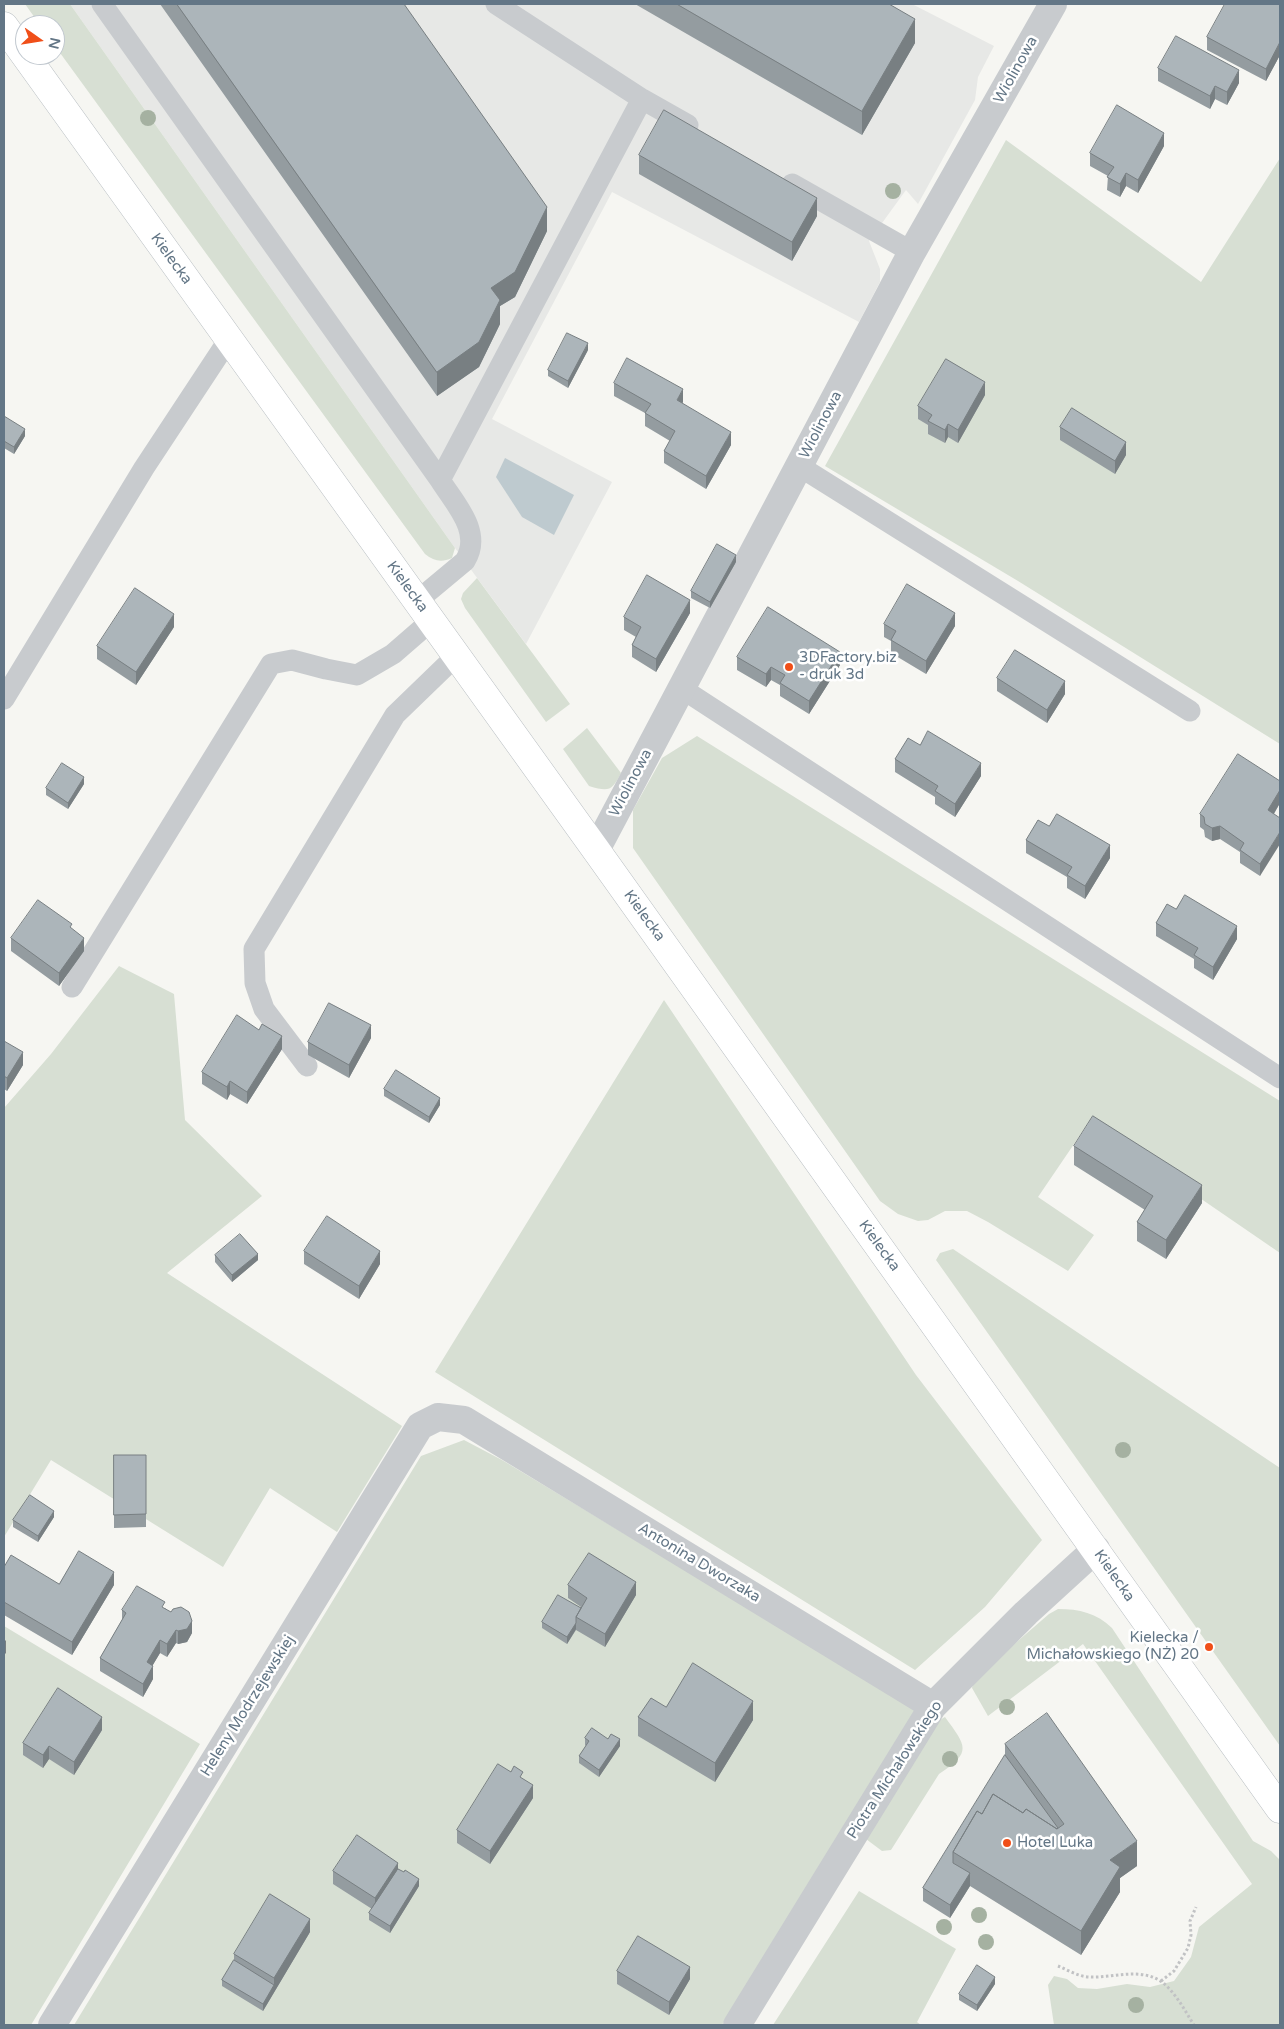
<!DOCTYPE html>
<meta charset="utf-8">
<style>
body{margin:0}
#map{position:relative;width:1284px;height:2029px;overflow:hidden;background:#f6f6f2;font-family:"Varela Round",sans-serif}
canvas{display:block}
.frame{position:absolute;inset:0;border:5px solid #637686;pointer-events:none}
.north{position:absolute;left:15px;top:15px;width:50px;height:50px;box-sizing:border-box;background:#fff;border:1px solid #c1c8cf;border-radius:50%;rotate:103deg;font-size:14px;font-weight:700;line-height:20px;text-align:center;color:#637686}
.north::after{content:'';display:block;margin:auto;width:18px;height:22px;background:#f04f19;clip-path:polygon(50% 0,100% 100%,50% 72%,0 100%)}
</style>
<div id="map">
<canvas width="1284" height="2029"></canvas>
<div class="frame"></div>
<div class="north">N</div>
</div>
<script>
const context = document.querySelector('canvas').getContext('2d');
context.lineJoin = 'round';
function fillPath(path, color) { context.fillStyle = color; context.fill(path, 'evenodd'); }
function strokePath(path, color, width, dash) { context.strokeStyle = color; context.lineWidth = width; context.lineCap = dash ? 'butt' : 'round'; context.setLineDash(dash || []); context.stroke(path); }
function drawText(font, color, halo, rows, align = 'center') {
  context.font = font + ' "Varela Round",sans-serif'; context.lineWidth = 5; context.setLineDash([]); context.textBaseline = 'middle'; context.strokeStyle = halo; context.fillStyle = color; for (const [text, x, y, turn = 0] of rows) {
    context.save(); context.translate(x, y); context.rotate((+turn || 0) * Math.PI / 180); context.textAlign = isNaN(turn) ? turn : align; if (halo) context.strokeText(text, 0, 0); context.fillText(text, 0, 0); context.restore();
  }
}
fillPath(new Path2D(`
 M70,4h842l82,42 -16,31 -3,23 -57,104 -12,-14 -37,51 11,28v13l-21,40 -247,-130 -120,227 120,63 -86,162 -71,-96z`), '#e7e8e6');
fillPath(new Path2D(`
 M25,4h45l385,544 -3,10c-11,5 -18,3 -27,-4l-370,-508v-21h-15z
 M1006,140l195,142 79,-124v586l-262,-163 -193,-115z
 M477,578l93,126 -24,18 -81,-114 -4,-9 2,-6z
 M587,728l34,45c-9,18 -12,19 -32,13l-26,-37z
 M697,736l583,365v152l-191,-131 -51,75 56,38 -26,36 -80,-49 -21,-11h-22l-17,9 -10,1 -20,-7 -18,-13 -247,-353v-38l29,-52z
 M119,966l55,28 11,126 77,76 -95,77 235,153 -65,106 -67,-44 -47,79 -172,-107 -47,77v-429l47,-54z
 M664,1000l252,375 126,165 -57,67 -70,63 -480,-298z
 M953,1249l327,219v278l-344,-486 4,-7z
 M464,1440l38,20 419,252 -199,313h-648l347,-569z
 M1058,1609c21,0 39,4 54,19l141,213 18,10 9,9v165h-226l-6,-40 6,-9 13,3 11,9 19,1 30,-5 23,3 24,-6 17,-24 8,-30 53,-43 -169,-240 -95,72 -16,-28 2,-9 75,-65z
 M4,1626l196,118 -169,281h-27z
 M945,1717c21,29 28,35 -6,57l-48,76 -9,1 -16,-12 72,-118z
 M859,1891l97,58 -39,73 4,3h-148z`), '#d7dfd3');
fillPath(new Path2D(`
 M505,458l69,37 -20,40 -32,-18 -26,-40z`), '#becacf');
const secondary = new Path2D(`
 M4,26l592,824 684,959`);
strokePath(secondary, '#b7bdc1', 29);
strokePath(new Path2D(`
 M1058,1966c10,4 21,11 32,11 24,1 51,-10 72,5 14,11 23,29 32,43
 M1161,1981l13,-10 14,-23 3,-13 -1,-14 6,-14`), '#c1c2c4', 3, [2.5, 2.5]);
strokePath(new Path2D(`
 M102,4l338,476c15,24 43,52 25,81l-48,40
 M642,99l46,26
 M792,184l120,68
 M799,466l391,245
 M440,480l202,-381 -146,-95
 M681,688l599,390
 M4,699l140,-231 85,-129
 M72,987l199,-323 21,-4 34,9 31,6 36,-21 38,-33
 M307,1066l-43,-57 -9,-26 -1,-34 141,-234 61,-59`), '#c8cbce', 21);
strokePath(new Path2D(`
 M596,850l316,-598 141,-248
 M52,2025l368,-599 18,-9 26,3 469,286
 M737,2025l196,-319 93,-93 70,-64`), '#c8cbce', 28);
strokePath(secondary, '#fff', 28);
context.fillStyle = '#a5b1a1';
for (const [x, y] of [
 [148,118],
 [893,191],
 [1123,1450],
 [1007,1707],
 [950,1759],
 [979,1915],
 [944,1927],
 [986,1942],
 [1136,2005]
]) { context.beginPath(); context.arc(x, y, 8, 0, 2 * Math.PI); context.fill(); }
fillPath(new Path2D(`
 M160,4h244l143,227 -32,66 -15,9v18l-21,43 -42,29z
 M635,4h254l26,39 -53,92z
 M1280,5v50l-14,26 -59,-31v-13z
 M1158,68l81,15 -12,22 -12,-6 -5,10 -52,-28z
 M1164,146l-26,47 -12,-7 -6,11 -13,-7 1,-14 -18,-10v-13z
 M639,155l178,61 -25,45 -153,-87z
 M588,350l-20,38 -20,-12v-6z
 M614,383l69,19 -1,1 49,42 -25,44 -42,-26v-12l6,-10 -25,-15v-13l-31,-17z
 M985,395l-27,48 -10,-6 -3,6 -17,-9v-9l-10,-6v-13z
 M4,416l21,20 -11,18 -10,-6z
 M1060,427l66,28 -11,19 -55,-34z
 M736,562l-26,46 -19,-10v-7z
 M690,613l-34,59 -24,-15v-12l4,-8 -12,-7v-13z
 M884,624l71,2 -29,48 -35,-21v-12l-7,-4z
 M174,627l-38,58 -39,-26v-13z
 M737,657l103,8 -31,49 -29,-18v-11l-9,-5 -5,7 -29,-17z
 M997,678l68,16 -18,29 -50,-32z
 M920,745l61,31 -26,41 -20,-13v-7l-40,-25v-13z
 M1280,781v22l-6,11 -14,62 -20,-13v-11l-20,-13 -8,2 -7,-4 -1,-7 -4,-3v-13z
 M84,784l-16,25 -22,-14v-7z
 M1049,826l61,32 -25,41 -18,-11v-11l-41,-24v-13z
 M1176,909l61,30 -24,41 -19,-12v-9l-38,-23v-13z
 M11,938l73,13 -25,35 -48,-35z
 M371,1038l-22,40 -41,-23v-13z
 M4,1041l19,24 -16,26 -3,-2z
 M282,1049l-35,55 -17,-10 -3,6 -25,-16v-12z
 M384,1089l56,16 -11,18 -45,-27z
 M1074,1146l128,57 -36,56 -29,-18v-19l8,-12 -71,-45z
 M304,1251l76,13 -21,35 -55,-35z
 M215,1255l43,5 -26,22 -17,-20z
 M114,1455h32v72l-32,1z
 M54,1517l-16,25 -25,-15v-7z
 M4,1567l55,17 55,1 -42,70 -68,-40z
 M568,1585l68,10 -31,52 -29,-17 -9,14 -25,-16v-6l39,-15 -13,-9z
 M165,1608l27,25 -5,9 -9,2 -2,-1 -9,14 -7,-4 -8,13 1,13 -10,18 -43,-26v-13l22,-38v-10z
 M666,1707l87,13 -38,62 -77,-46v-19z
 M102,1730l-28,45 -25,-16 -6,9 -20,-13v-12z
 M585,1738l23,1 12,7 -21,31 -20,-14v-7l7,-10 -1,-1z
 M1005,1744l132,122 -17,12v14l-39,63 -111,-69 -20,32 -27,-17v-13l82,-133z
 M523,1779l10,19 -43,66 -33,-21v-13z
 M398,1869l21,17 -29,47 -21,-13v-7l3,-4 -39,-25v-13z
 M310,1932l-47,79 -41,-25v-6l12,-20v-6z
 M617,1971l73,8 -21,36 -52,-31z
 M995,1984l-18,27 -18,-11v-6z`), '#949ca0');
fillPath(new Path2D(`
 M915,19v24l-53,92v-24z
 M1280,42v13l-14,26v-12z
 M1239,70v13l-12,22v-13z
 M1215,86v13l-5,10v-13z
 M1164,133v13l-26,47v-13z
 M1126,173v13l-6,11v-13z
 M817,198v18l-25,45v-19z
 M547,207v24l-32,66 -15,9v18l-21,43 -42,29v-24l54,-84z
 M588,343v7l-20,38v-7z
 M985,382v13l-27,48v-13z
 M683,389v13l-6,11v-13z
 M948,424v13l-3,6v-13z
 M25,429v7l-11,18v-7z
 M731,432v13l-25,44v-13z
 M1126,442v13l-11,19v-13z
 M736,555v7l-26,46v-6z
 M690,600v13l-34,59v-13z
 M955,613v13l-29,48v-13z
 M174,614v13l-38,58v-13z
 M840,652v13l-31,49v-13z
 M771,667v13l-5,7v-13z
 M1065,681v13l-18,29v-13z
 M981,763v13l-26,41v-13z
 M84,777v7l-16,25v-6z
 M1280,790v13l-12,20v-13z
 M1220,826v13l-8,2v-13z
 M1280,832v12l-20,32v-12z
 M1110,845v13l-25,41v-13z
 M1237,926v13l-24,41v-13z
 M84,938v13l-25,35v-13z
 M371,1025v13l-22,40v-13z
 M282,1036v13l-35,55v-12z
 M23,1052v13l-16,26v-13z
 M230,1081v13l-3,6v-13z
 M440,1098v7l-11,18v-6z
 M1202,1185v18l-36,56v-19z
 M380,1251v13l-21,35v-13z
 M258,1254v6l-26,22v-7z
 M54,1511v6l-16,25v-6z
 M114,1572v13l-42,70v-13z
 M636,1582v13l-31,52v-13z
 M192,1621v12l-5,9 -9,2v-13z
 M576,1623v6l-9,15v-7z
 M176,1630v13l-9,14v-13z
 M6,1640v13l-2,2v-13z
 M160,1640v13l-13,22v-13z
 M153,1666v13l-10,18v-13z
 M753,1701v19l-38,62v-19z
 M102,1717v13l-28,45v-13z
 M620,1739v7l-21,31v-7z
 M49,1746v13l-6,9v-13z
 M533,1785v13l-43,66v-13z
 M1137,1841v25l-17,12v14l-39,63v-24l29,-71z
 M398,1863v13l-23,35v-13z
 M970,1873v13l-20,32v-13z
 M419,1879v7l-29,47v-7z
 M310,1919v13l-47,79v-7l11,-19v-7z
 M690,1967v12l-21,36v-13z
 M995,1977v7l-18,27v-6z`), '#787f82');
const building = new Path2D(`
 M177,4h227l143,203 -32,65 -24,16 9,12 -21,42 -42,30z
 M677,4h212l26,15 -53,92z
 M1225,4h54l1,1v37l-14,27 -59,-32z
 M1176,36l63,34 -12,22 -12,-6 -5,10 -52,-28z
 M1117,105l47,28 -26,47 -12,-7 -6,11 -13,-7 7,-10 -24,-14z
 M664,110l153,88 -25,44 -153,-87z
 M567,333l21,10 -20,38 -20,-11z
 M627,358l56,31 -6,11 54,32 -25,44 -42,-25 11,-20 -30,-18 6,-9 -37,-21z
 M946,359l39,23 -27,48 -10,-6 -3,6 -17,-9 4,-6 -14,-9z
 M1072,408l54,34 -11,19 -55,-34z
 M4,416l21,13 -11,18 -10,-6z
 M717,544l19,11 -26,47 -19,-11z
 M647,575l43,25 -34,59 -24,-14 9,-18 -17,-10z
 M907,584l48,29 -29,48 -35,-21 5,-9 -12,-7z
 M135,588l39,26 -38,58 -39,-26z
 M768,607l72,45 -31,49 -29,-18 5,-8 -14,-8 -5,7 -29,-17z
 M1015,650l50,31 -18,29 -50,-32z
 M928,731l53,32 -26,41 -20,-13 3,-5 -43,-27 13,-21 12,7z
 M1238,754l42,27v9l-12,20 12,8v14l-20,32 -20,-14 4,-7 -24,-17 -8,2 -7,-4 -1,-7 -4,-3z
 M62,763l22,14 -16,26 -22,-15z
 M1057,814l53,31 -25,41 -18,-11 5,-8 -46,-27 12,-20 11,6z
 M1185,895l52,31 -24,41 -19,-12 4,-7 -42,-25 11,-19 9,5z
 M38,900l34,24 -2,3 14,11 -25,35 -48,-35z
 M329,1003l42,22 -22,40 -41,-23z
 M237,1015l22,15 3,-6 20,12 -35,56 -17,-11 -3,6 -25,-15z
 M4,1041l19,11 -16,26 -3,-2z
 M396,1070l44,28 -11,19 -45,-28z
 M1093,1116l109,69 -36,55 -29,-18 16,-26 -79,-50z
 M327,1216l53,35 -21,35 -55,-35z
 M240,1234l18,20 -26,21 -17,-20z
 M114,1455h32v59l-32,1z
 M30,1495l24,16 -16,25 -25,-16z
 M79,1551l35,21 -42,70 -68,-40v-35l7,-12 48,29z
 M589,1553l47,29 -31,52 -29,-17 11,-19 -19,-13z
 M137,1586l28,16 -3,5 9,5 2,-3 8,-2 8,5 3,9 -5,8 -9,2 -2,-1 -9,14 -7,-4 -13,22 6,4 -10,18 -43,-26 26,-45 -4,-3z
 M558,1595l23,13 -5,9v6l-9,14 -25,-15z
 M693,1663l60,38 -38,62 -77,-46 13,-19 15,9z
 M58,1688l44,29 -28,45 -25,-16 -6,9 -20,-12z
 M1047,1713l90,128 -27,19 10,7 -39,64 -128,-79 24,-41 5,3 11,-20 30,19 3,-4 31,20 7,-5 -59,-80z
 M592,1728l16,11 3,-5 9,5 -21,31 -20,-14 10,-15 -4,-3z
 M1005,1755l53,73 -1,1 -31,-20 -3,4 -30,-19 -11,20 -5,-3 -24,41v11l17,10 -20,32 -27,-17z
 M498,1764l13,8 3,-6 9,6 -3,5 13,8 -43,66 -33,-21z
 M357,1835l41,28 -23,35 -42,-27z
 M398,1869l6,3 1,-2 14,9 -29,47 -21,-13z
 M270,1894l40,25 -36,59 -40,-24z
 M638,1936l52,31 -21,35 -52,-31z
 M234,1960l40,25 -11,19 -41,-24z
 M977,1965l18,12 -18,28 -18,-11z`);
fillPath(building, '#acb5ba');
strokePath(building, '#787f82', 1);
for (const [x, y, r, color] of [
 [789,667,5,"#f04f19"],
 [1209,1647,5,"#f04f19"],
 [1007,1843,5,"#f04f19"]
]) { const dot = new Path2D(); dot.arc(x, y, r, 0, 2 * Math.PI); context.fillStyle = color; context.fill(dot); strokePath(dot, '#fff', 2); }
drawText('15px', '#637686', '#fff', [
 ["Wiolinowa",1016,70,-61],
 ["Kielecka",171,259,54],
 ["Wiolinowa",821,425,-62],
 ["Kielecka",407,587,54],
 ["Wiolinowa",631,783,-62],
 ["Kielecka",644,916,54],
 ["Kielecka",879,1246,54],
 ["Antonina Dworzaka",699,1563,31],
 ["Kielecka",1114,1576,55],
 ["Heleny Modrzejewskiej",248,1706,-58],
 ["Piotra Michałowskiego",895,1770,-57]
]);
drawText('15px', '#637686', '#fff', [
 ["3DFactory.biz",799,658],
 ["- druk 3d",799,675],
 ["Kielecka /",1199,1638,"right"],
 ["Michałowskiego (NŻ) 20",1199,1655,"right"],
 ["Hotel Luka",1017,1843]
], 'left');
</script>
